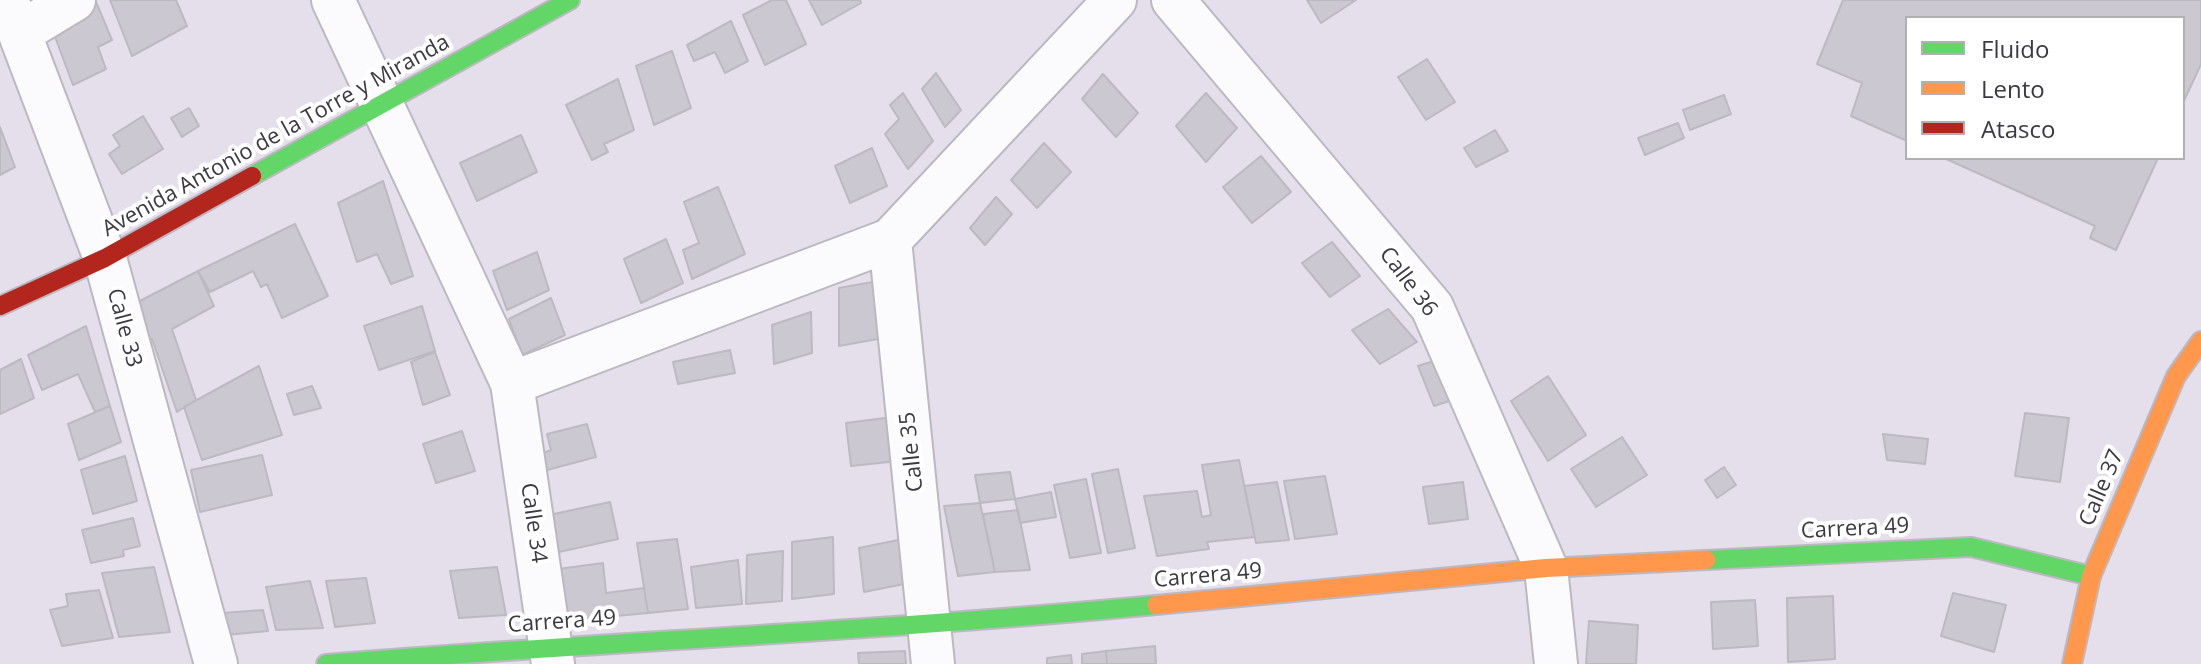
<!DOCTYPE html>
<style>
body{margin:0}
#map{position:relative;width:2201px;height:664px;overflow:hidden;background:#e4dfeb;font-family:"Open Sans",sans-serif}
canvas{display:block}
.legend{position:absolute;left:1905px;top:16px;width:280px;height:144px;box-sizing:border-box;background:#fff;border:2px solid #b1b0b3;margin:0;padding:10px 14px;list-style:none;font-size:24px;color:#3d3942}
.legend li{display:flex;align-items:center;gap:16px;height:40px}
.legend b{width:40px;border:2px solid #b1b0b3}
</style>
<div id="map">
<canvas width="2201" height="664"></canvas>
<ul class="legend">
<li><b style="height:10px;background:#63d668"></b>Fluido</li>
<li><b style="height:10px;background:#ff974d"></b>Lento</li>
<li><b style="height:10px;background:#b3261e"></b>Atasco</li>
</ul>
</div>
<script>
const context = document.querySelector('canvas').getContext('2d');
context.lineJoin = 'round';
function fillPath(path, color) { context.fillStyle = color; context.fill(path, 'evenodd'); }
function strokePath(path, color, width, dash) { context.strokeStyle = color; context.lineWidth = width; context.lineCap = dash ? 'butt' : 'round'; context.setLineDash(dash || []); context.stroke(path); }
function drawText(font, color, halo, rows, align = 'center') {
  context.font = font + ' "Open Sans",sans-serif'; context.lineWidth = 8; context.setLineDash([]); context.textBaseline = 'middle'; context.strokeStyle = halo; context.fillStyle = color; for (const [text, x, y, turn = 0] of rows) {
    context.save(); context.translate(x, y); context.rotate((+turn || 0) * Math.PI / 180); context.textAlign = isNaN(turn) ? turn : align; if (halo) context.strokeText(text, 0, 0); context.fillText(text, 0, 0); context.restore();
  }
}
const building = new Path2D(`
 M110,0h66l11,26 -55,30z
 M772,0h14l20,44 -41,21 -22,-50z
 M809,0h51l1,3 -39,22z
 M1307,0h49l-35,23z
 M1843,0h358v64l-18,39v-85h-276v123l-56,-25 11,-33 -45,-19z
 M96,2l16,38 -14,7 8,22 -33,16 -22,-59z
 M731,21l17,40 -23,12 -10,-21 -21,9 -7,-16z
 M672,51l19,57 -37,17 -18,-59z
 M1427,59l28,43 -29,18 -28,-43z
 M936,73l25,37 -16,17 -23,-38z
 M1103,74l35,39 -22,24 -34,-38z
 M618,79l16,51 -30,14 4,8 -16,8 -26,-55z
 M903,93l30,48 -25,28 -23,-35 14,-15 -9,-14z
 M1206,93l31,35 -31,34 -30,-36z
 M1724,95l7,19 -41,16 -7,-20z
 M189,108l10,18 -17,11 -11,-19z
 M143,116l20,33 -41,25 -13,-20 11,-8 -7,-11z
 M1678,123l6,15 -39,17 -7,-17z
 M0,127l15,40 -15,8z
 M1495,130l13,21 -32,16 -12,-19z
 M521,135l16,37 -60,29 -17,-38z
 M1044,143l27,29 -34,36 -26,-28z
 M872,148l15,38 -37,17 -15,-37z
 M1261,156l30,36 -39,31 -29,-36z
 M1944,158h214l-42,92 -26,-12 5,-12z
 M383,181l30,95 -22,8 -14,-30 -20,8 -19,-59z
 M718,187l27,67 -53,25 -9,-29 16,-7 -15,-41z
 M996,197l16,17 -27,31 -15,-17z
 M295,224l33,72 -46,22 -15,-34 -6,3 -8,-16 -43,21 -12,-21z
 M666,239l17,44 -42,20 -17,-44z
 M1332,242l28,34 -30,21 -28,-34z
 M537,252l12,38 -42,20 -14,-39z
 M198,271l16,35 -42,23 24,71 -19,12 -25,-73 -5,2 -13,-37z
 M883,280v58l-44,8v-58z
 M551,298l14,37 -43,20 -13,-36z
 M422,306l13,45 -56,19 -15,-44z
 M1388,309l29,33 -37,22 -28,-34z
 M811,312l1,41 -38,11 -2,-39z
 M86,326l24,80 -15,6 -17,-38 -36,16 -14,-35z
 M730,350l5,23 -57,11 -5,-22z
 M435,352l15,43 -27,10 -12,-43z
 M21,359l13,39 -34,16v-44z
 M1440,359l15,40 -21,7 -16,-40z
 M259,366l23,69 -80,25 -18,-53z
 M1548,376l38,59 -38,26 -37,-60z
 M312,386l9,22 -27,7 -7,-21z
 M110,406l11,36 -42,18 -11,-36z
 M2025,413l44,5 -9,64 -45,-6z
 M893,417l5,44 -47,5 -5,-43z
 M587,424l9,33 -49,13 -4,-17 8,-3 -4,-16z
 M462,431l13,40 -39,12 -13,-39z
 M1883,434l45,5 -3,25 -38,-4z
 M1622,437l25,38 -51,32 -25,-38z
 M262,455l10,40 -72,17 -9,-42z
 M125,456l12,45 -44,13 -12,-44z
 M1239,460l16,77 -48,5 2,7 -52,7 -13,-60 53,-5 5,26 9,-2 -9,-50z
 M1724,467l12,18 -19,13 -12,-18z
 M1118,469l17,79 -27,5 -16,-79z
 M1010,472l5,27 -35,4 -5,-28z
 M1325,476l12,58 -42,5 -11,-58z
 M1086,479l15,74 -31,5 -16,-73z
 M1277,482l12,58 -33,3 -12,-57z
 M1463,482l5,37 -39,5 -6,-37z
 M1051,492l5,25 -36,6 -5,-24z
 M610,502l8,37 -59,13 -10,-37z
 M980,503l15,69 -37,4 -14,-70z
 M1018,510l12,60 -35,2 -12,-58z
 M133,518l7,28 -17,4 1,6 -33,7 -9,-33z
 M833,537l1,57 -42,5v-57z
 M677,539l11,70 -40,4 -11,-70z
 M903,539l6,44 -45,9 -5,-44z
 M783,551l-1,50 -36,3 1,-49z
 M738,560l4,44 -46,4 -5,-41z
 M603,563l3,30 38,-5 4,25 -75,7 -8,-8 -7,-43z
 M154,567l16,65 -51,5 -17,-64z
 M497,567l9,48 -47,3 -9,-47z
 M366,578l9,45 -40,4 -9,-46z
 M310,581l13,47 -47,2 -10,-43z
 M99,590l14,48 -51,8 -12,-36 18,-4 -2,-12z
 M1953,593l53,12 -12,47 -53,-16z
 M1833,596l2,63 -47,3 -1,-64z
 M1755,600l3,46 -45,3 -2,-47z
 M263,610l5,21 -42,4 -4,-22z
 M1589,621l49,4 -2,39h-50z
 M1155,646l1,18h-49l-1,-13z
 M905,651l1,13h-47l-1,-11z
 M1106,651l1,13h-25v-10z
 M1071,655l1,9h-25v-6z`);
fillPath(building, '#ccc8d1');
strokePath(building, '#bdb9c2', 2);
const street = new Path2D(`
 M7,0l98,258 111,406
 M333,0l179,383 41,281
 M1173,0l259,307 114,261 10,96
 M21,32l53,-32
 M890,240l43,424
 M512,383l378,-143 225,-240`);
const fast = new Path2D(`
 M252,176l318,-176
 M1706,560l265,-13 120,29
 M326,664c277,-22 554,-33 830,-59`);
const slow = new Path2D(`
 M1156,605l390,-37 160,-8
 M2072,664l19,-88 85,-200 25,-35`);
const jam = new Path2D(`
 M0,306l105,-48 147,-82`);
strokePath(street, '#bcb8c1', 46);
strokePath(fast, '#bcb8c1', 22);
strokePath(slow, '#bcb8c1', 22);
strokePath(jam, '#bcb8c1', 22);
strokePath(street, '#fbfafc', 42);
strokePath(fast, '#63d668', 18);
strokePath(slow, '#ff974d', 18);
strokePath(jam, '#b3261e', 18);
drawText('22px', '#3d3942', '#fff', [
 ["Avenida Antonio de la Torre y Miranda",276,136,-29],
 ["Calle 36",1408,282,53],
 ["Calle 33",124,328,75],
 ["Calle 35",912,452,-96],
 ["Calle 37",2102,488,-67],
 ["Calle 34",533,523,82],
 ["Carrera 49",1855,529,-3],
 ["Carrera 49",1208,576,-5],
 ["Carrera 49",562,622,-4]
]);
</script>
